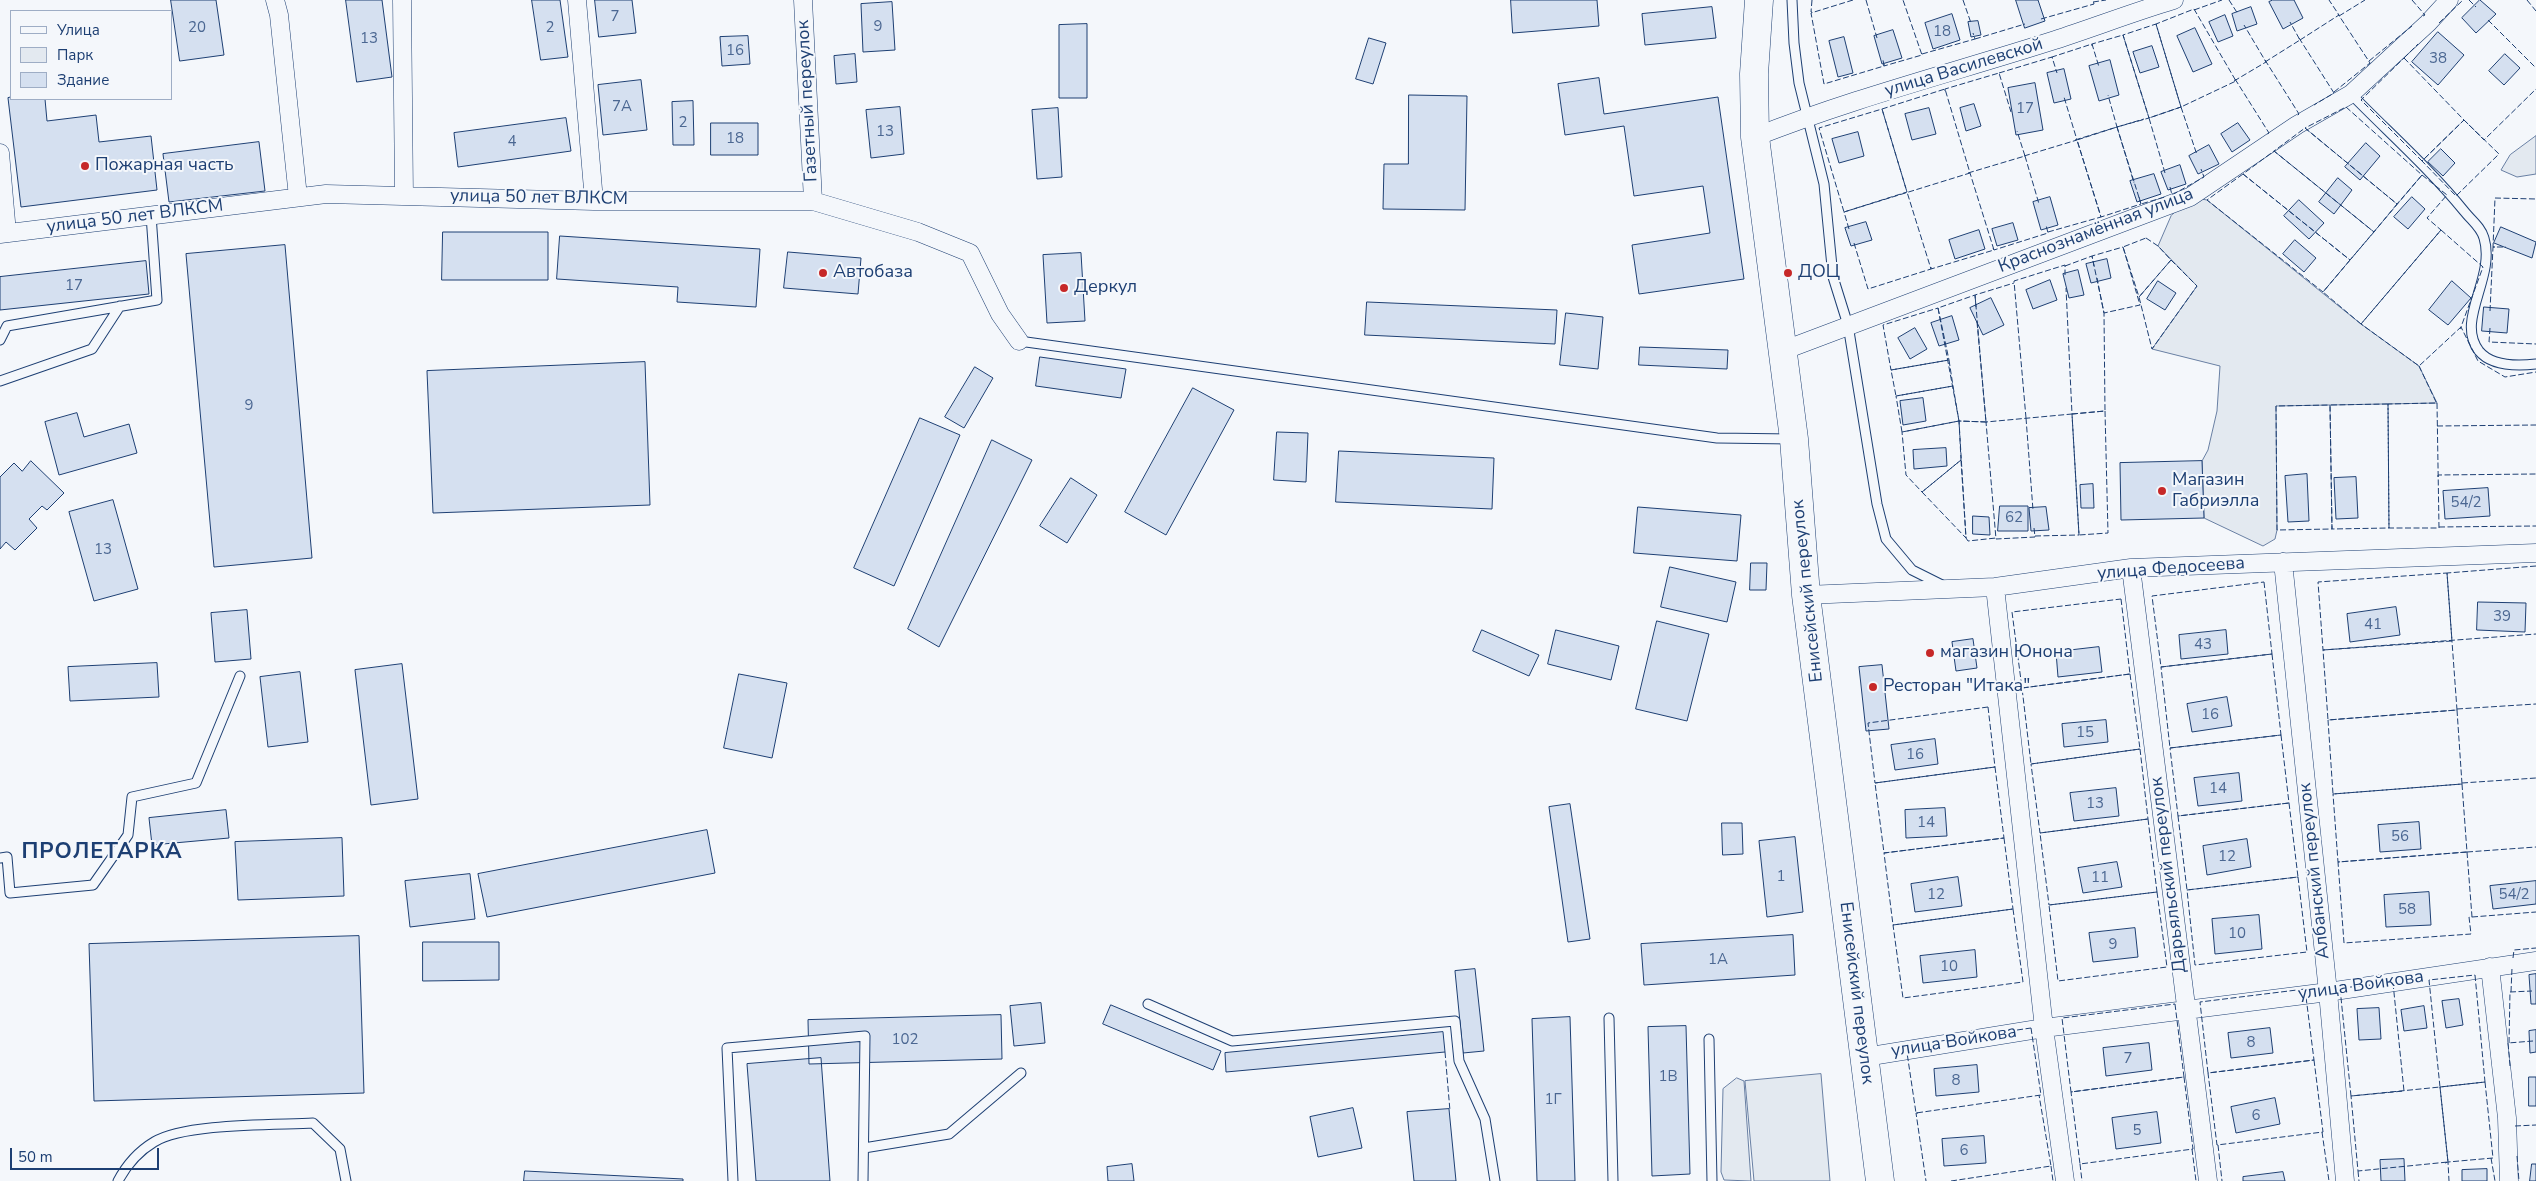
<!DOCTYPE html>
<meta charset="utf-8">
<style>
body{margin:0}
#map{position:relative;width:2536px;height:1181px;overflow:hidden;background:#f4f7fb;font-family:"Nunito Sans",sans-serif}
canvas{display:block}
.legend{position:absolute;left:10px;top:10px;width:162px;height:90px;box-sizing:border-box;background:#f4f7fb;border:1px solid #9eadc5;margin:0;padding:6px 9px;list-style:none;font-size:15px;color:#1d3f73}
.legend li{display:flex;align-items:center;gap:10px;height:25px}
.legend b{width:25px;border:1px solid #9eadc5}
.scale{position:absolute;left:10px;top:1148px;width:149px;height:22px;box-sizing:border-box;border:2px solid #1d3f73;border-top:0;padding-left:6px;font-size:15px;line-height:18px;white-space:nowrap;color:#1d3f73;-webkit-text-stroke:4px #f4f7fb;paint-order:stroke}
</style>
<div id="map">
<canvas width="2536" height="1181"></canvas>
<ul class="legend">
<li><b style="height:6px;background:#f4f7fb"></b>Улица</li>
<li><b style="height:14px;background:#e3e9f0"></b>Парк</li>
<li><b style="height:14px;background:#d5e0f0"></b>Здание</li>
</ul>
<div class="scale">50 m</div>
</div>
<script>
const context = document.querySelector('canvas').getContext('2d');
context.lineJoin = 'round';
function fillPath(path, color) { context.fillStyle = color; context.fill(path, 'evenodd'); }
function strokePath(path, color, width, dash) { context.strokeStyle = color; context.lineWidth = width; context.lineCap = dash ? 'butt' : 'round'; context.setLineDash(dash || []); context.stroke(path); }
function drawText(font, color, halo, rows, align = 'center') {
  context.font = font + ' "Nunito Sans",sans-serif'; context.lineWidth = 4; context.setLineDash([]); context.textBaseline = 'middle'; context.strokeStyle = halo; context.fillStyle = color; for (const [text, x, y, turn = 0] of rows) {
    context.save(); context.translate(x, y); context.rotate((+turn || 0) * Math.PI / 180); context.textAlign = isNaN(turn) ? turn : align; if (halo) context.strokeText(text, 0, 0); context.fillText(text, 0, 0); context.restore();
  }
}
const green = new Path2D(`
 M2536,136v38l-19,3 -16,-7 9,-15z
 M2190,197l17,3 154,124 58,42 18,37 -161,3 1,124 -2,9 -12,7 -59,-28 -2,-57 6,-11 9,-39 3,-45 -68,-17 45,-63 -39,-40 13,-30z
 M1821,1074l9,107h-76l-9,-100z
 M1737,1078l7,3 7,100 -27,-1 -3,-8 2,-83z`);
fillPath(green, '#e3e9f0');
strokePath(green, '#687fa3', 1);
const building = new Path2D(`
 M171,0h45l8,55 -44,6z
 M346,0h36l10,77 -35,5z
 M532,0h28l8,57 -27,3z
 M595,0h37l4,33 -37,4z
 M1511,0h86l2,26 -86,7z
 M2016,0h22l7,21 -20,7z
 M2273,0h21l9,18 -20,11 -14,-27z
 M2480,0l16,14 -20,19 -14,-15z
 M892,2l3,48 -32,2 -2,-48z
 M1712,7l4,31 -71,7 -3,-31z
 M2251,7l6,17 -20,7 -5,-17z
 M1952,14l8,26 -27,9 -8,-26z
 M2225,15l8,21 -15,6 -9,-20z
 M1978,21l3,14 -10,2 -3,-15z
 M1087,24v74h-28v-73z
 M2195,28l17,36 -19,8 -16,-36z
 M1893,30l9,28 -20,6 -8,-28z
 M2438,32l26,23 -26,30 -26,-23z
 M748,36l2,28 -28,2 -2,-29z
 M1844,37l9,36 -15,4 -9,-36z
 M1369,38l17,5 -13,41 -17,-5z
 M2152,46l7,21 -19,6 -7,-21z
 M855,54l2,28 -21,2 -2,-28z
 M2505,54l15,14 -16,17 -15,-14z
 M2110,60l9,35 -20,6 -10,-35z
 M2064,69l7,30 -17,4 -7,-30z
 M1599,78l5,36 114,-17 26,182 -105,15 -7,-49 78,-12 -7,-47 -69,10 -10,-70 -59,9 -7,-51z
 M641,80l6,50 -44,5 -5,-50z
 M2035,83l8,47 -27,5 -8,-47z
 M1409,95l58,1 -2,114 -82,-1 1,-45h24z
 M11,97l34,2 2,22 49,-6 3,27 52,-6 6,54 -136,17 -13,-109z
 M693,101l1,44h-21l-1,-43z
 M1974,104l7,22 -15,5 -6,-23z
 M900,107l4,47 -33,4 -5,-48z
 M1058,108l4,69 -25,2 -5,-69z
 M1929,108l7,26 -24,6 -7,-26z
 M566,118l5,33 -113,16 -4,-34z
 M711,123h47v32h-47z
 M2238,123l12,17 -18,12 -11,-18z
 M1858,132l6,24 -25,7 -7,-24z
 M259,142l6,49 -96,11 -6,-48z
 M2366,143l14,13 -20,24 -15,-13z
 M2209,145l10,19 -21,10 -9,-18z
 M2441,149l14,14 -12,13 -15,-14z
 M2180,165l6,19 -18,6 -7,-18z
 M2154,174l7,20 -24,8 -7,-21z
 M2338,178l14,12 -18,24 -15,-12z
 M2050,197l8,28 -17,5 -8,-28z
 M2412,197l13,12 -17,20 -14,-12z
 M2299,200l25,23 -15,16 -25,-23z
 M1866,222l6,18 -21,6 -6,-18z
 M2013,223l5,17 -21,6 -5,-17z
 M2501,227l35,15 -4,16 -38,-15z
 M1979,230l6,19 -30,10 -6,-19z
 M443,232h105v48h-106z
 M560,236l200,13 -4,58 -79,-5 1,-15 -121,-8z
 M2295,240l21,18 -12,14 -21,-18z
 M285,245l27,313 -98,9 -28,-313z
 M788,252l73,6 -3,36 -74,-6z
 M1081,253l4,68 -38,2 -4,-68z
 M2107,259l4,19 -20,5 -5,-19z
 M146,261l3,33 -149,16v-33z
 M2078,270l6,25 -15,3 -6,-24z
 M2050,280l7,20 -24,9 -7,-19z
 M2158,281l18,12 -11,17 -18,-11z
 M2452,281l19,17 -23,27 -19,-15z
 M1991,298l13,27 -21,10 -13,-27z
 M1367,302l190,8 -2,34 -190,-9z
 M2484,307l25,2 -2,24 -25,-2z
 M1566,313l37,4 -5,52 -38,-4z
 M1952,316l7,24 -20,6 -8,-23z
 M1915,328l12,21 -17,10 -12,-21z
 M1640,347l88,3 -1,19 -88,-4z
 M1040,357l86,12 -5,29 -85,-12z
 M645,362l5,143 -217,8 -6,-142z
 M975,367l18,11 -29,50 -19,-11z
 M1193,388l41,22 -68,125 -41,-23z
 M1923,398l3,23 -23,4 -3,-24z
 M77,413l7,24 45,-13 8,29 -78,22 -14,-53z
 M920,418l40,17 -66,151 -40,-18z
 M1277,432l31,1 -2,49 -32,-2z
 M992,440l40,20 -93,187 -31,-18z
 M1946,448l1,18 -33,3 -1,-19z
 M1339,451l155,7 -2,51 -156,-7z
 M31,461l33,32 -17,17 -5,-4 -13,13 8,9 -22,22 -9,-8 -6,7v-72l14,-14 8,8z
 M2202,461l2,57 -83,2 -1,-57z
 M2307,474l2,47 -21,1 -3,-46z
 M2356,477l2,41 -22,1 -2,-41z
 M1071,478l26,17 -30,48 -27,-17z
 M2093,484l1,24h-13l-1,-23z
 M2488,488l2,28 -45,3 -2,-28z
 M113,500l25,89 -44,12 -25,-89z
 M2000,506h28v25h-30z
 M1638,507l103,8 -4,46 -103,-8z
 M2046,507l3,23 -18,1 -2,-23z
 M1973,516l16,1 1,18 -17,-1z
 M1751,563h16l-1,27h-16z
 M1670,567l66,15 -9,40 -66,-15z
 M2478,602l48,1 -1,29 -48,-2z
 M2396,607l4,28 -50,7 -3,-28z
 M247,610l4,49 -36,3 -4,-49z
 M1657,621l52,13 -22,87 -51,-12z
 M1482,630l57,25 -10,21 -56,-25z
 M1556,630l63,16 -8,34 -63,-16z
 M2226,630l2,24 -47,5 -2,-24z
 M1973,639l4,29 -21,3 -4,-29z
 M2099,647l3,25 -44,5 -2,-25z
 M157,663l2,34 -89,4 -2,-34z
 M402,664l16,135 -47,6 -16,-135z
 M1882,665l7,64 -23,2 -7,-64z
 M300,672l8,70 -40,5 -8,-70z
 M739,674l48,9 -15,75 -48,-10z
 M2227,697l5,29 -40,6 -5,-28z
 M2106,720l2,22 -44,5 -2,-23z
 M1935,739l3,25 -43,6 -4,-25z
 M2239,773l3,28 -44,5 -4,-28z
 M2116,788l3,28 -45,5 -4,-28z
 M1570,804l20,135 -22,3 -19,-135z
 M1945,808l2,28 -41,2 -1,-28z
 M226,810l3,28 -77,7 -3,-27z
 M2419,822l2,27 -41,3 -2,-27z
 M1722,823h20l1,31 -20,1z
 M707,830l8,43 -228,44 -9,-43z
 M1795,837l8,75 -36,5 -8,-76z
 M342,838l2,58 -106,4 -3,-58z
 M2247,839l4,28 -44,8 -4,-29z
 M2117,862l5,25 -39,6 -5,-25z
 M470,874l5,45 -65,8 -5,-46z
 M1958,877l4,29 -47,6 -4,-28z
 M2536,881v23l-43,5 -3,-23z
 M2429,892l2,33 -45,2 -2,-32z
 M2259,915l3,34 -47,5 -3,-35z
 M2135,928l3,29 -45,5 -4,-29z
 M1793,935l2,40 -151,10 -3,-41z
 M359,936l5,157 -270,8 -5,-157z
 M423,942h76v38l-76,1z
 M1975,950l2,27 -54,6 -3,-27z
 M1475,969l9,82 -21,2 -8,-82z
 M2536,974v30h-5l-2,-29z
 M2459,999l4,26 -17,3 -4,-27z
 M1041,1003l4,40 -31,3 -4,-40z
 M1111,1005l110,46 -8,19 -110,-46z
 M2424,1006l3,22 -23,3 -3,-21z
 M2379,1008l2,31 -22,1 -2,-31z
 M1001,1015l1,44 -193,5 -1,-44z
 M1570,1017l5,164h-38l-5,-162z
 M1686,1026l4,148 -38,2 -4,-149z
 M2270,1028l3,25 -42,5 -3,-25z
 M2536,1030v22l-6,1 -1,-22z
 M1443,1032l2,20 -219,20 -1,-19z
 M2149,1043l3,27 -46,6 -3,-28z
 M821,1058l9,123h-74l-9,-117z
 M1977,1065l2,27 -43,4 -2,-27z
 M2529,1077h7v29h-7z
 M2275,1098l5,26 -44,9 -5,-26z
 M1353,1108l9,40 -44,9 -8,-40z
 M1449,1109l7,72h-42l-7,-69z
 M2157,1112l4,31 -45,6 -4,-31z
 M1984,1136l2,27 -42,3 -2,-27z
 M2404,1159l1,22h-24l-1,-21z
 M1132,1164l2,17h-26l-1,-14z
 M2532,1164h4v17h-6z
 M2487,1169v12h-25v-11z
 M525,1171l158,8v2h-159z
 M2283,1172l2,9h-42v-4z`);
fillPath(building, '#d5e0f0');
strokePath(building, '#1d3f73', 1);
const lane = new Path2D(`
 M1792,0l2,43 5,40 25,101 9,93 15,48 29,179 9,35 26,31 32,16
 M2351,94c37,38 79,75 113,117 7,9 17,16 20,27 12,40 -29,82 -5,113 13,16 39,15 57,13
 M0,340l7,-14 150,-26 -6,-85
 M1019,341l698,97 75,1
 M0,381l92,-32 28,-43
 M0,858l7,-1 3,36 83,-8 35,-50 4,-38 64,-14 44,-107
 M1148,1004l84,37 223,-20 4,40 26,58 10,62
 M1609,1018l4,163
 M1709,1039l3,142
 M864,1148l85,-14 72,-61
 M118,1181c8,-15 21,-30 36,-39 30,-19 121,-17 159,-19l27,26 6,32
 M733,1181l-6,-133 138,-12 -2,145`);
const street = new Path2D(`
 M275,0l4,15 19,182
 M402,0l2,195
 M577,0l17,201
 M803,0l10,201
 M1755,137c98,-39 200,-65 300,-97 40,-13 79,-28 119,-40
 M0,153l7,80
 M0,234l326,-40 268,7h219l105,31 52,21 30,61 19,27
 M1782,351l408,-154 107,-72 54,-31 77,-71 21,-23
 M2283,562l45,430 17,189
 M2131,568l77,613
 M1995,587l49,441 21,153
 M1806,595l189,-8 136,-19 405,-15
 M2490,967l17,151 2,63
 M1865,1057l179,-29 284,-36 208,-31`);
const primary = new Path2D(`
 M1759,0l-5,74 1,63 39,302 12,156 74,586`);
strokePath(lane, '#1d3f73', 11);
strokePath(street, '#1d3f73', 19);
strokePath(primary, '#1d3f73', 29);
strokePath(lane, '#f4f7fb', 9);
strokePath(street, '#f4f7fb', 18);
strokePath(primary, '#f4f7fb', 28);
strokePath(new Path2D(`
 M1812,0l-1,12h1
 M1853,0l-42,13 13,71 60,-18 -1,-6
 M1866,0l11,38
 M1963,0l8,23
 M2229,0l9,14
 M2412,0l13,15 -2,1
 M2469,0l7,7
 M2527,0l9,11
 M2093,2l13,-2
 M2194,10l28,-10
 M2339,16l26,-16
 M2041,19l53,-15 -1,-4
 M2488,20l48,48
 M2439,23l24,-23
 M2156,24l25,83 -32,11 -26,-83z
 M2299,38l35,55 -20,12
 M1975,39l50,-15
 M2300,40l39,-25 -10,-15
 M2092,46v-2l31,-9 26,83 -32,9 17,56
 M1922,54l53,-15 -2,-6
 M2052,58v-1l40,-13 7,23
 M2404,58l60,62 -42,41 -61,-61z
 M2404,58l14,-14
 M2265,60l34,54 -2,2
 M2369,61l43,-35
 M2265,62l35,-22 -10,-18
 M1884,64v2l38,-11 -19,-55
 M1999,73l53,-16 5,16
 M2235,79l34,54 -3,2
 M2234,81l32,-19 -22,-37
 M1945,91v-2l54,-16 12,39
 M2334,92l36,-29 -32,-49
 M2181,107l16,48
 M2346,107l76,68 -25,29 -92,-76z
 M1882,109l25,83 -63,20 -25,-84z
 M2463,119l21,21 52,-51
 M2464,120l35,34 -43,42 -34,-35z
 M2117,127l27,-8
 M2117,127l24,77 -40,13 -24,-77z
 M2305,128l92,76 -23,28 -100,-81z
 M2075,140l42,-13 -9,-32
 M2274,151l100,81 -24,28 -107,-86z
 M2024,156l53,-16 -13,-43
 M2025,156l14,48
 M1968,173l57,-17 -8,-25
 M2165,173l-16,-55 32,-11 55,-26 -42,-72 -38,15 25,83
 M2243,174l107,86 -27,32 -116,-92z
 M2422,175l25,20 -20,23 14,12 -80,94 -38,-32z
 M2170,187l2,8 32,-18 -3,-8
 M2139,197l2,7 24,-7
 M1849,229l-5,-17 126,-39 -25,-84 -63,20 25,83
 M2441,230l42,37 -22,60 -42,39 -58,-42z
 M2048,232l53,-15 -24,-77
 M2146,238l12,8 13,14 -32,37 -16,-50z
 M1854,243l14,46 63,-20 -24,-77
 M2123,247l17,58 -36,8 -12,-57z
 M2495,247h-2l2,-49 41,1
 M1993,248l1,2 54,-17 -2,-8
 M2171,260l26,26 -45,63 -13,-52z
 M2065,266l27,-10 2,10
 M1931,267v2l63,-19 -24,-77
 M1975,295l11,127 -27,-1 -21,-113z
 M1976,307l-1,-12 39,-12
 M1938,308l11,52 -58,10 -8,-45z
 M2490,311l3,-64h13
 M1977,322l9,100
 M2490,328l-1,14 47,2
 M2460,329l1,-2 17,34 27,16 31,-5
 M1949,360l4,26 -57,10 -5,-26z
 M2419,366l18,38
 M1953,386l6,35 -57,11 -6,-36z
 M2437,403l2,125h-50l-1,-124z
 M2388,404l1,124 -57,1 -2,-124z
 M2330,405l2,124 -55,1 -1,-124z
 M2105,411l3,122 -29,2 -7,-121z
 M2072,414l33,-3 -1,-98 -7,-35
 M2026,418l-12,-137 51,-16v10
 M2026,418l7,92
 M1959,421l2,39 -39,32 -16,-17 -4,-43z
 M1987,422l-28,-1 7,117 2,3 28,-3
 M2437,426l99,-1
 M1961,460l5,78 -44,-46z
 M2438,477v-2l98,-1
 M2439,527l97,-1
 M2034,528l1,9 -39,2 -10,-117 86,-8 -6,-126
 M2035,536l44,-1 -7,-121
 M2536,566l-89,7 10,137 -129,10 -5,-70 213,-16
 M2447,573l5,68 -129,9 -5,-68z
 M2264,582l8,72 -111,13 -9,-71z
 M2121,599l9,75 -108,14 -10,-76z
 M2272,654l9,81 -111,13 -9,-81z
 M2130,674l10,75 -109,15 -9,-76z
 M1988,707l7,60 -120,16 -7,-60z
 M2457,709l79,-5
 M2457,710l5,74 -129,10 -5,-74z
 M2281,735l8,68 -111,13 -8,-68z
 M2140,749l8,70 -108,14 -9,-69z
 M1995,767l9,71 -120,15 -9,-70z
 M2462,783l74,-5
 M2462,784l5,68 -129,10 -5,-68z
 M2289,803l9,74 -111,13 -9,-74z
 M2148,819l9,73 -108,13 -9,-72z
 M2004,838l9,71 -120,16 -9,-72z
 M2467,852l5,65h-3l2,17 -127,9 -6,-81z
 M2467,852l69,-5
 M2298,877l9,75 -112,13 -8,-75z
 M2157,892l10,75 -109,14 -9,-76z
 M2013,909l10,73 -120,16 -10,-73z
 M2472,917l64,-5
 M2513,958l1,-8 22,-2
 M2475,975l10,107 -45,5 -11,-107z
 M2393,983l11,108 -53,5 -11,-108z
 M2305,989l9,71 -106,13 -8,-71z
 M2511,992l1,-24
 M2175,1004l9,73 -113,15 -9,-74z
 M2031,1028l10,67 -125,18 -10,-67z
 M2509,1043l1,-51 22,-1
 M1445,1052l5,59
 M2314,1060l9,72 -106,13 -9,-72z
 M2510,1066l-2,-23 25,-2
 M2184,1077l9,72 -113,15 -9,-72z
 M2485,1082l8,76 -45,4 -8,-75z
 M2440,1087l8,75 -90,9 -7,-75z
 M1918,1113h-2l10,68
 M2515,1126l21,-1
 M2322,1132l7,49
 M2218,1145l4,36
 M2192,1149l4,32
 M2517,1156l2,25
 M2491,1158l4,23
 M2445,1163l3,-1 1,19
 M2080,1164l2,17
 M2051,1166l2,15
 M2358,1171l1,10
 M1951,1181l100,-15 -12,-71`), '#1d3f73', 1, [6, 2.5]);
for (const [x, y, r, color] of [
 [85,166,5,"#c62828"],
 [823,273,5,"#c62828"],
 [1788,273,5,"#c62828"],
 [1064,288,5,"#c62828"],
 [2162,491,5,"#c62828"],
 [1930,653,5,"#c62828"],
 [1873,687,5,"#c62828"]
]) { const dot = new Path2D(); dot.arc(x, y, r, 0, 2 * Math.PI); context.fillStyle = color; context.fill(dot); strokePath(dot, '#f4f7fb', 2); }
drawText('15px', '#4b6792', null, [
 ["7",615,17],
 ["9",878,27],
 ["20",197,28],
 ["2",550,28],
 ["18",1942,32],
 ["13",369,39],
 ["16",735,51],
 ["38",2438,59],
 ["7А",622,107],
 ["17",2025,109],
 ["2",683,123],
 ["13",885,132],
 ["18",735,139],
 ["4",512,142],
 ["17",74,286],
 ["9",249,406],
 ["54/2",2466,503],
 ["62",2014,518],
 ["13",103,550],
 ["39",2502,617],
 ["41",2373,625],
 ["43",2203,645],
 ["16",2210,715],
 ["15",2085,733],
 ["16",1915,755],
 ["14",2218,789],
 ["13",2095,804],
 ["14",1926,823],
 ["56",2400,837],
 ["12",2227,857],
 ["1",1781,877],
 ["11",2100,878],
 ["12",1936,895],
 ["54/2",2514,895],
 ["58",2407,910],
 ["10",2237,934],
 ["9",2113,945],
 ["1А",1718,960],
 ["10",1949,967],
 ["102",905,1040],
 ["8",2251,1043],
 ["7",2128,1059],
 ["1В",1668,1077],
 ["8",1956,1081],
 ["1Г",1553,1100],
 ["6",2256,1116],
 ["5",2137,1131],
 ["6",1964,1151]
]);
drawText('18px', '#1d3f73', '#f4f7fb', [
 ["улица Василевской",1964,68,-17],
 ["Газетный переулок",808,101,-93],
 ["улица 50 лет ВЛКСМ",539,198,1],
 ["улица 50 лет ВЛКСМ",135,217,-7],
 ["Краснознамённая улица",2096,231,-21],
 ["улица Федосеева",2171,569,-4],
 ["Енисейский переулок",1808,591,-96],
 ["Албанский переулок",2315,871,-96],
 ["Дарьяльский переулок",2169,875,-97],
 ["улица Войкова",2361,986,-8],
 ["Енисейский переулок",1856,993,83],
 ["улица Войкова",1954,1042,-9]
]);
drawText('18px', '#1d3f73', '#f4f7fb', [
 ["Пожарная часть",95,166],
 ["Автобаза",833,273],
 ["ДОЦ",1798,273],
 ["Деркул",1074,288],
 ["Магазин",2172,481],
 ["Габриэлла",2172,502],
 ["магазин Юнона",1940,653],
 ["Ресторан \"Итака\"",1883,687]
], 'left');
context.letterSpacing = '1px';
drawText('bold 22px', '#1d3f73', '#f4f7fb', [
 ["ПРОЛЕТАРКА",102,853]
]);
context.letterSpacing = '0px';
</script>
